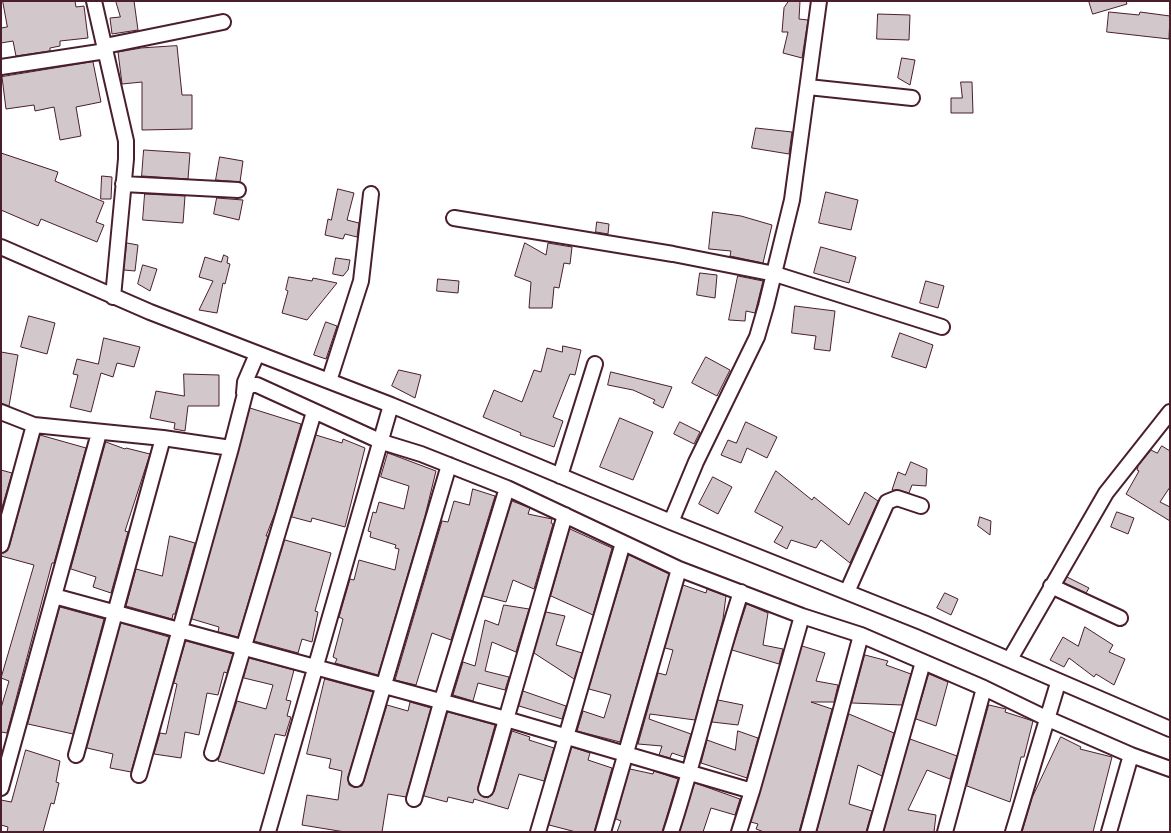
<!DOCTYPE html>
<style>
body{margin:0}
#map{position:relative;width:1171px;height:833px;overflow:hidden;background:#fff;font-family:Caveat,sans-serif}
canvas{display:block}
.frame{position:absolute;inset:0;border:2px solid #4a1f2b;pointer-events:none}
</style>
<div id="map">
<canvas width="1171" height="833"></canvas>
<div class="frame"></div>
</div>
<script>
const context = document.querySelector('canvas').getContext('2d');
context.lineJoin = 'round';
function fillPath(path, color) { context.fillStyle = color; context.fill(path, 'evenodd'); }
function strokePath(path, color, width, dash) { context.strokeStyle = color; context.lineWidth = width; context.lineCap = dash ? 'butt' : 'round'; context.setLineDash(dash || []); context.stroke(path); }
const building = new Path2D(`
 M3,1h72l1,6 8,-1 4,32 -28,3v5l-10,2v3l-34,5 -3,-15 -12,2v-15l6,-1z
 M116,1h18l4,29 -26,4 -2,-16 10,-1z
 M789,1h11l-1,18 9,1 -6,38 -19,-5 5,-21h-6l2,-24z
 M1089,1h37l1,3 -34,10z
 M1109,12l30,3 1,-3 30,4 -1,23 -62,-7z
 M878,14l32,1 -1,25 -32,-1z
 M177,46l5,49h10v34l-50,1v-48l-20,2 -4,-32 23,-4z
 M902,58l13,2 -5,25 -12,-7z
 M93,62l8,40 -25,5 5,29 -21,4 -6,-33 -19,4 -1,-6 -28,4 -4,-32z
 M961,82h11l1,31h-22v-15h11z
 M756,128l36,4 -3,22 -37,-6z
 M144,150l46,3 -2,26 -46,-3z
 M1,153l57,19 -3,9 49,21 -8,20 8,3 -7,17 -56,-23 -3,7 -37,-16z
 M220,157l23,4 -3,21 -24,-2z
 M102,176l10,1 -1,22h-10z
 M338,189l16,4 -7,27 12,3 -2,14 -12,-3 -2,5 -18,-4 3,-16 3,1z
 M826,192l32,8 -7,30 -32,-7z
 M145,194l40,2 -2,27 -40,-3z
 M217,198l26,2 -4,20 -25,-6z
 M713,212l28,4 31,9 -9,38 -33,-7 1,-5 -22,-2z
 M597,222l12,2 -1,10 -12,-2z
 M127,243l11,2 -3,26 -11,-1z
 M525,243l21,12 2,-12 24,4 -2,17 -6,-1 -5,25 -5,-1 -2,21h-23l2,-26 -16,-6z
 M821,247l35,10 -7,26 -35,-10z
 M224,255l4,2 -1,6 3,1 -5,20 -2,-1 -6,30 -18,-3 14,-29 -14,-4 6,-20 16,5z
 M336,258l14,2 -2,10 -5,6 -10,-2z
 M143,265l14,4 -7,22 -12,-7z
 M700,273l17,2 -2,23 -18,-3z
 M738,276l25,5 -8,32 -9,-2 -1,10 -16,-1z
 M289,277l23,4 1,-3 24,5 -30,37 -25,-7 6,-22 -2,-1z
 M438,279l21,2 -1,12 -21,-2z
 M926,281l18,5 -6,22 -18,-5z
 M795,306l40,5 -5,40 -16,-2 2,-13 -24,-3z
 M29,316l26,7 -8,31 -26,-7z
 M326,322l11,4 -11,33 -12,-4z
 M900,333l33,12 -7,23 -34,-11z
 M104,338l36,9 -6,20 -17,-4 -4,14 -12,-4 -10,39 -21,-5 8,-32 -5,-1 4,-15 21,5z
 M563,346l18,4 -6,25 -5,-1 -17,43 10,4 -9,26 -34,-12 1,-2 -38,-16 11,-27 28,12 12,-32 7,2 6,-24 15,4z
 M1,352l17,3 -9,51 -8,-3z
 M706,357l24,13 -13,26 -25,-13z
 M399,370l22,5 -6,23 -23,-12z
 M611,372l61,15 -9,21 -10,-5 2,-3 -22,-10 -25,-5z
 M184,374l35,1v31h-31l-3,25 -11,-2 1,-6 -25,-5 6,-27 28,5z
 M250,408l51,16 -26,89 -9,23h2l-30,101 -20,-5 1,-5 -27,-8z
 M620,418l33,14 -20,48 -33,-13z
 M680,422l20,10 -6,12 -20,-10z
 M746,422l31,15 -10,21 -20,-10 -6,15 -20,-8 7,-15 8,3z
 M40,435l46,13 -32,115h-2l-45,170 -6,-1v-24l8,-27 -8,-3 33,-113 -33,-9v-2l8,-7z
 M316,435l26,8 1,-4 22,9 -20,79 -33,-9 -1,4 -19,-5z
 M106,442l19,7 1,-1 24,6 -25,77 3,1 -17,61 -18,-6 3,-10 -25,-8z
 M1162,446l8,5v36l-10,15 10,5v14l-44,-27 13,-23 -2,-1 1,-4 13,-16 6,3z
 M388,453l48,18 -11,45 -47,159 -43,-12 2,-4 -4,-2 10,-38 -4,-2 11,-38 4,1 5,-20 36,10 4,-21 -4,-1 1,-3 -26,-8 1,-5 -3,-1 5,-19 3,1 3,-11 25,7 5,-23 -28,-9z
 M911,462l16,7 -1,17 -14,-1 -3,8 -10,-3h-7l6,-18 7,3z
 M1,470l11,3 -11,38z
 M776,471l36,29 2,-3 35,28 16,-33 13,9 -28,62 -29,-23 -5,8 -25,-8 -4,9 -13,-7 9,-15 -28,-15z
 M713,477l19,10 -14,27 -19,-10z
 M473,489l22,7 -44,144 -19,-7 -16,52 -21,-5 47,-159 6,1 6,-21 15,4z
 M512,501l18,7 -2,6 24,5 -1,4 2,1 -19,65 -21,-9 -7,22 -23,-6z
 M1117,512l17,6 -6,16 -17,-7z
 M980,517l11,4 -1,14 -12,-9z
 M570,529l42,19 -19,67 -42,-19z
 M170,536l25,7 -20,71h-2l-1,5 -46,-13 10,-37 26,7z
 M285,540l46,13 -16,58 3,1 -6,30 -10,-3 -4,14 -44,-12z
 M629,555l40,19 -49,168 -43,-11 6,-20 21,7 7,-23 -22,-6z
 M1067,577l22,11 -3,5 -22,-10z
 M683,585l23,8 1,-4 19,7 -3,23 -28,101 -45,-6 -1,5 42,15 -7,23 -12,-4 -2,5 -11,-3 3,-9 -24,-2 20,-71 8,2 7,-25 -8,-2z
 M945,593l13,6 -7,16 -14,-7z
 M747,604l21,9 -5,32 20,4 -4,15 -47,-14z
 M504,605l25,4 -13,43 -24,-10 -7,29 24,6 -4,13 -27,-7 -5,18 -20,-6 10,-33 12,4 10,-46 13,5z
 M60,607l44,12 -31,115 -45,-10z
 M546,612l19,4 -9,29 26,8 -8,26 -40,-26z
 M121,623l48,14 -38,135 -21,-4 3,-14 -26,-6z
 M1085,627l28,18 -4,7 16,7 -11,26 -18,-11 -2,3 -25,-19 -5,9 -14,-7 13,-23 15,9z
 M186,641l47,13 -6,19 -3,-1 -6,23 -11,-2 -8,42 -14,-3 -4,26 -27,-4 6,-21 6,1 11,-50 -3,-1z
 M802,646l23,7 -9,28 22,4 -4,17h-23l21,7 -33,123h-35l-8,-3 2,-5 -7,-2z
 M865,655l23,6 -2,4 25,9 -9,31 -50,-2z
 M249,658l45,12 -8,30 5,1 -4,15 4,1 -6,19 -10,-2 -11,40 -46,-13 19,-60 29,8 7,-24 -29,-7z
 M929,674l19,8 -12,44 -20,-7z
 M325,679l48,13 -25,85 1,8 5,2 8,-1 2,-5 23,-76 21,6 2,-9 21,6 -25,89 -18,-3 -6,38h-37l-43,-7 5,-30 31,5 4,-29 -13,-3 2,-9 -24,-5z
 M523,691l43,15 -4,13 -43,-13z
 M718,700l25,5 -5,20 -26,-3z
 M989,705l17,4 -1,3 28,9 -9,36h-3l-11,45 -43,-16z
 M448,712l47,13 -17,62 2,8 8,3 6,-6 18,-61 18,6 -1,3 25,8 -10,33 -25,-7 -11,35 -34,-10 -1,4 -25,-6 -1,5 -23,-6z
 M849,714l45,19 -12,43 -24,-11 -9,39 23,7 -6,21h-49z
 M738,731l20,7 -11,40 -46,-15 6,-23 28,10z
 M1061,737l20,10 -1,2 32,8 -19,75h-71l10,-34z
 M910,739l47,17 -7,23 -23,-9 -19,40 28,5 -2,17h-50z
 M572,747l18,6 -2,7 24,8 -18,64h-18l-27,-7z
 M26,750l34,11 -4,21 3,1 -5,21 -3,-1 -8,29h-36l1,-5 -7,-2v-25l10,2z
 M630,769l23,5 1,-3 24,8 -16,53h-45l4,-11 -5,-2z
 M695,783l45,16 -5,16 -24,-7 -8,24h-23z`);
fillPath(building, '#d2c7cb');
strokePath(building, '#4a1f2b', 1);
const minor = new Path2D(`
 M94,1l32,140v18l-13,138
 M105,46l118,-24
 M1,67l105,-16
 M808,87l104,11
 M123,184l115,6
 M454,218l219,36 102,20 167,53
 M1,247l149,65 241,93 280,117 253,101 246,106
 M329,381l32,-100 10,-87
 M244,393l1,-11 12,-28
 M1,412l33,13 129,13 68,10 15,-58 4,-5h7l125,57 39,12 86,34 172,81 123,47 59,19 123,53 62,30 85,37 39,14
 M560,476l35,-112
 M671,522l25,-60 61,-125 9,-31 26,-106 27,-199
 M1,545l33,-120
 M1051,586l69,32
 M847,592l40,-90 10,-4 24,8
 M54,596l452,123 246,72 -13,41
 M1010,659l96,-166 64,-81
 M212,753l102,-341
 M76,755l87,-317
 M139,775l92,-327
 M356,779l93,-314
 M1,788l98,-355
 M486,789l79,-274
 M752,791l50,-175
 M414,799l27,-96 66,-215
 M268,832l123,-427
 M538,832l85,-289
 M603,832l76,-263
 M671,832c26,-80 44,-161 70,-240
 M808,832l53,-197
 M875,832l48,-170
 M945,832l39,-144
 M1013,832l45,-149
 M1109,832l22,-77`);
strokePath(minor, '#4a1f2b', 18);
strokePath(minor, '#fff', 14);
</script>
